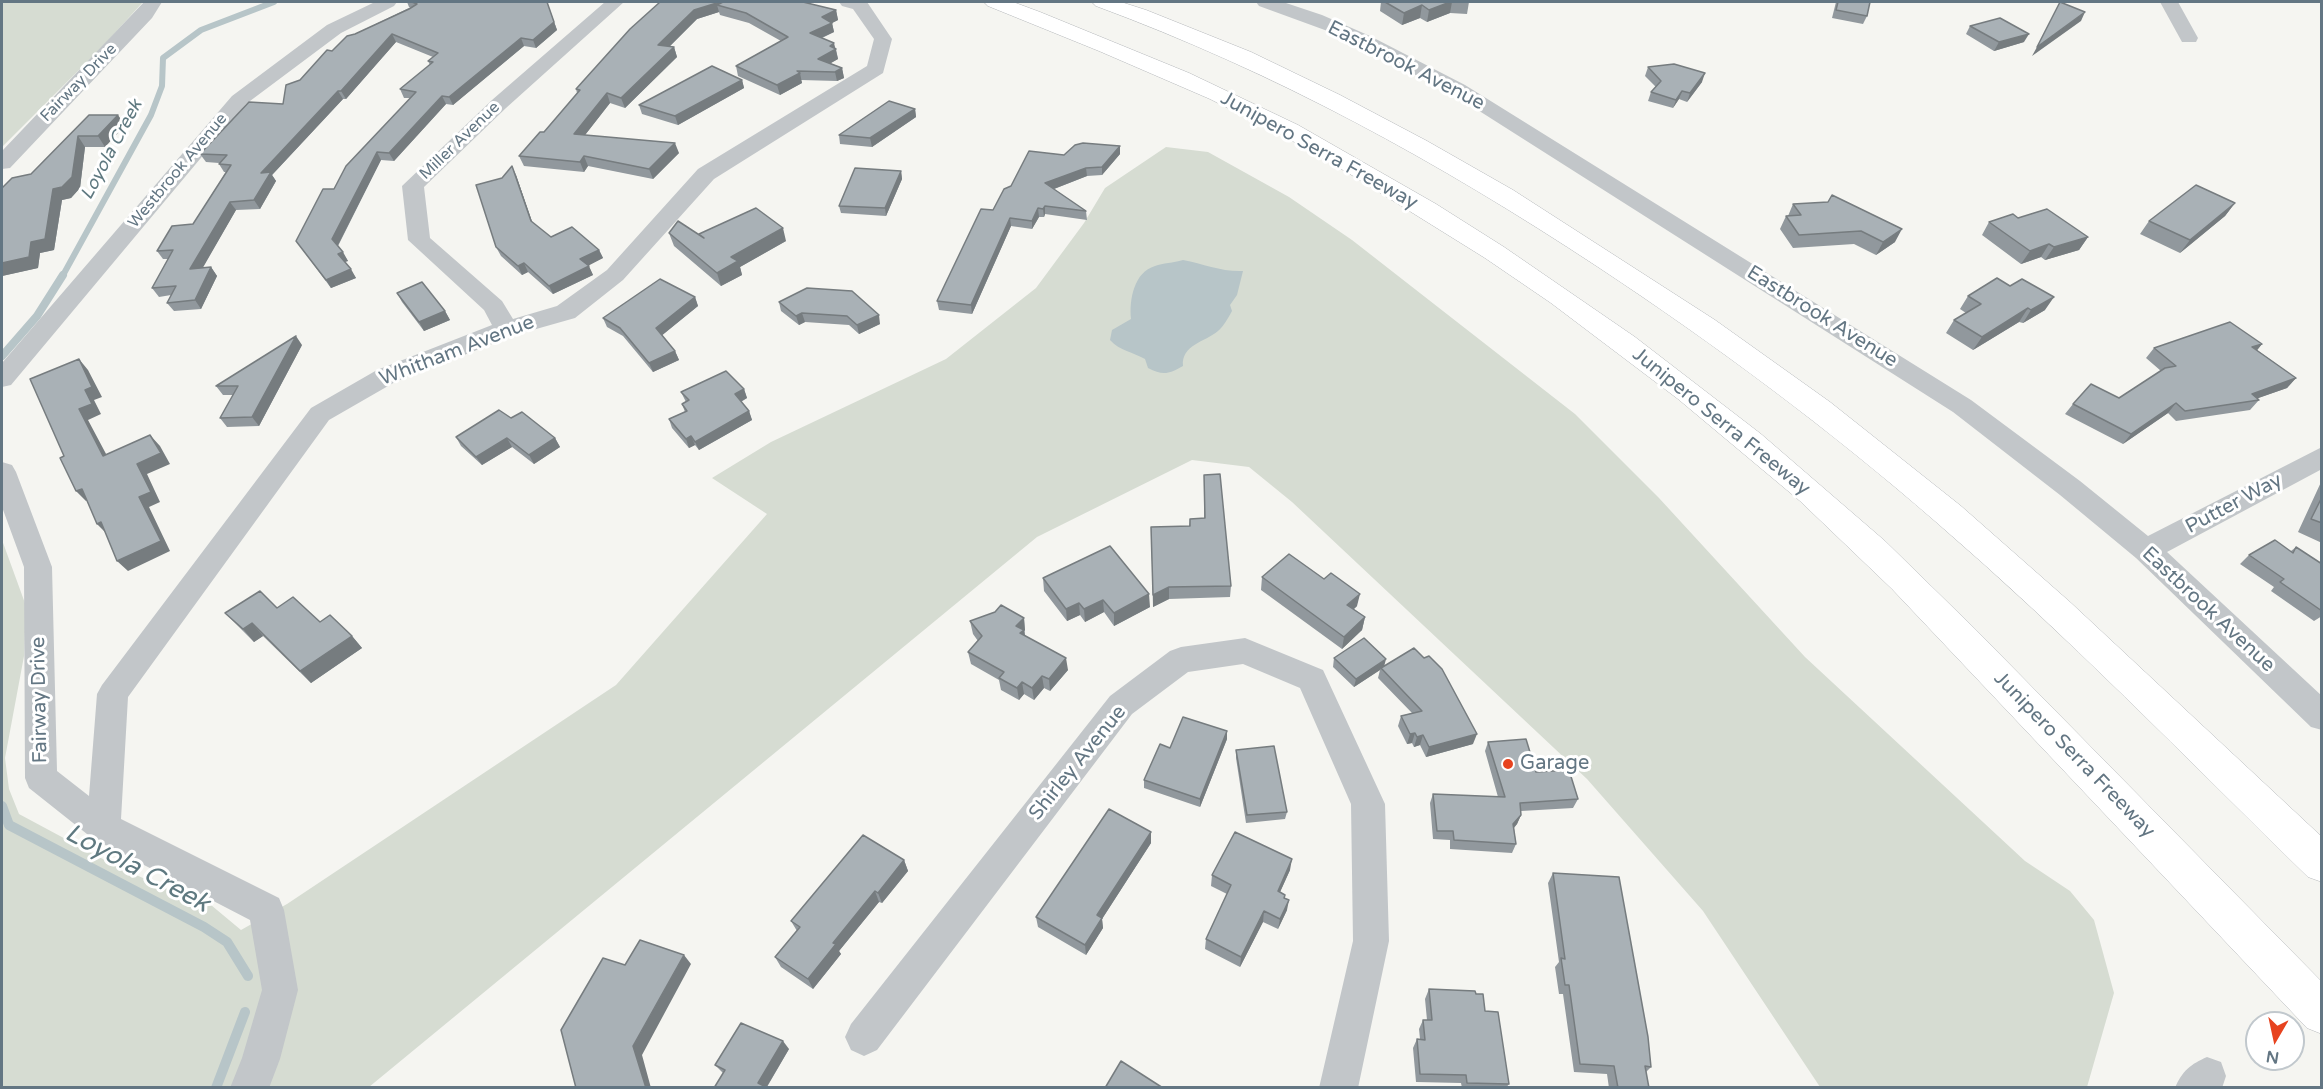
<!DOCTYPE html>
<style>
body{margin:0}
#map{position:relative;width:2323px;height:1089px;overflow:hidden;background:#f5f5f1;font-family:"Varela Round",sans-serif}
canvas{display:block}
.frame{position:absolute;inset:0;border:3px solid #637683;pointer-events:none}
.north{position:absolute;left:2245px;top:1011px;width:60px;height:60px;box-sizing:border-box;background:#fff;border:2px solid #c1c8cd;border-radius:50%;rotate:189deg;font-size:16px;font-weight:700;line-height:24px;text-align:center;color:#637683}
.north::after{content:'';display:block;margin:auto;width:21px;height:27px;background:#e7431f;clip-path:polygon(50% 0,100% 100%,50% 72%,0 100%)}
</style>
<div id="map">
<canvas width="2323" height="1089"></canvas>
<div class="frame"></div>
<div class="north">N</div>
</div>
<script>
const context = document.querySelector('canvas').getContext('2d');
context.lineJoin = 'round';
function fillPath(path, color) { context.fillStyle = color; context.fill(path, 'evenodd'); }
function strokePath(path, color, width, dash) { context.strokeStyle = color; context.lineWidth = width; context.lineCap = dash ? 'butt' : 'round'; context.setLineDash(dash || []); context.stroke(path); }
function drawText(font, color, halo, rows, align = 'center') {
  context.font = font + ' "Varela Round",sans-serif'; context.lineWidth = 6; context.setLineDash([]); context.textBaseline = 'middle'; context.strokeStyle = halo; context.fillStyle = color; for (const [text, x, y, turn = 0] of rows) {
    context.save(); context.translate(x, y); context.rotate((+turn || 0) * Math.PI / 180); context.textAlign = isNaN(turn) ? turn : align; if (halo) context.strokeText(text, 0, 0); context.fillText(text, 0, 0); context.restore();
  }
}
fillPath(new Path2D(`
 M2,2h141l-40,44 -101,101z
 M1166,147l42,5 81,45 63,43 223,174 84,84 146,159 220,204 45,30 24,29 20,73 -27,94h-267l-117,-176 -116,-132 -295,-277 -43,-35 -57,-7 -155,77 -668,550h-367v-547l24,66 -2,50 -19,102 4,31 10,25 95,51 60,27 37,13 30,25 46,-26 329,-219 151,-171 -55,-36 59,-36 175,-83 90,-71 48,-65 21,-35z`), '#d6dcd2');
fillPath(new Path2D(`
 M1183,260c21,4 39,12 60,11l-6,24 -7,10 2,6c-4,7 -8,15 -14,20 -13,11 -37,14 -35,35 -14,8 -20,10 -35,2l-3,-9c-12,-7 -25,-8 -35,-19l2,-10 19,-11c-2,-19 3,-47 24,-53 8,-3 18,-3 28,-6z`), '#b7c5c8');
strokePath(new Path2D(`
 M62,277l89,-162 11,-29 1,-28 38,-28 73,-28`), '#b7c5c8', 6);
strokePath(new Path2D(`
 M2,356l35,-40 26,-41`), '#b7c5c8', 8);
strokePath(new Path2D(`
 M2,806l7,19 195,102 23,15 21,34
 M216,1088l29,-76`), '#b7c5c8', 10);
const motorway = new Path2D(`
 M984,2h29l27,10 149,61 109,52 138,79 68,43 131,90 126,97 124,107 91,89 346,352v52l-15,-6 -415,-439 -92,-88 -122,-102 -127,-96 -66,-45 -135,-84 -68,-39 -72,-36 -111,-48 -111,-45z
 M1092,2h29l25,8 105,42 89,43 87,46 86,49 202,130 115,82 131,104 109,96 252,235v45l-14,-5c-123,-120 -242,-243 -372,-355 -107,-93 -220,-177 -338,-255 -161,-106 -321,-194 -502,-261z`);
strokePath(motorway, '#b5b8bb', 1);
fillPath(new Path2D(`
 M144,2h18l-10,16 -142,150 -8,1v-18z
 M375,2h22l-3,4 -53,27 -95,71 -235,281 -9,2v-24l230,-267 95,-71z
 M605,2h19l-118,106 -82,79 6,51 72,63 11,18 44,-13 50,-36 91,-101 169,-103 7,-27 -21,-30 -11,-3 -3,-4h28l25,37 -9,34 -169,106 -91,101 -48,38 -60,17 -120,47 -66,38 -201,277 -7,122 158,79 5,12 14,80 -18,69 -11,29h-39l12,-30 20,-68 -12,-70 -158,-82 -63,-50 -4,-10 -1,-211 -22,-60v-45l10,3 4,7 36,95 5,204 32,25 8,-102 5,-9 209,-277 66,-38 115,-45 -8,-15 -76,-70 -6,-54 90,-86z
 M1256,2h27l39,13 48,21 95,49 506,315 109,81 68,55 174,-89v22l-155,83 155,144v34l-11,-3 -175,-169 -76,-63 -107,-83 -502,-319 -118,-60 -74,-27z
 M2160,2h18l20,36 -2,4h-14z
 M1245,638l78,32 62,134 4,137 -31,147h-39l34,-147 -2,-137 -51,-116 -57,-24 -55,8 -56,42 -255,336 -13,6 -13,-6 -6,-13 6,-13 259,-328 60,-45 11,-4z
 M2207,1057l14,5 5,14 -4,12h-47c7,-17 16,-24 32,-31z`), '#c2c6c9');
fillPath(motorway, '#fff');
fillPath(new Path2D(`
 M407,2h140l10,28 -21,18 -12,-2 -71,59 -7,-1 -52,57 -13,-1 -43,86 10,15 -3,1 11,16 -25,10 -35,-47 38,-52 76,-91h-6l-4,-9 30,-24 -2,-4 5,-4 -37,-15 -50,57h-3l-71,76 4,6 -16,28 -24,1 -34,58 9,-1 6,9 -16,33 -27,2 -7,-8 4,-8 -12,2 -7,-9 16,-29h-5l-6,-8 36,-27 33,-52h-2l-5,-8v-1l-13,-1 -6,-8 83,-50 17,-24 32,-29 23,-17 56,-27h-2z
 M660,2l176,8 2,10 -6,3 2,9 -12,6 14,11 2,10 -8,4 12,5 2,10 -7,3 -36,-1 1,3 -22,12 -42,-19 -2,-10 45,-25 -32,-18 -29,-8 -1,-3 -22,7 -28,28h5l3,10 -52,51 -15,-5 -25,32 94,18 -26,26 -65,-13 -4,6 -60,-6 -5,-10 25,-24 33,-39 -1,-4z
 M1381,2h88l-2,12 -17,-1 -23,9 -7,-4 -18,7 -22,-14z
 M1836,2h34l-3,14 -4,8 -31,-6z
 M1970,26l54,16 -30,9 -28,-17z
 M1648,67l54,15 -15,20 -8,-3 -6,9 -25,-7 3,-9 5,-5 -11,-11z
 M742,80l2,8 -66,37 -36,-11 -3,-9z
 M915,109l1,8 -44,30 -32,-3 -1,-9z
 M89,115l36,10 -20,22h-20l-5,41 -9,10 -9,2 -8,50 -14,3 -2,15 -36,8v-88l29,-14z
 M1120,154l-18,21 -15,1 -33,13 32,22 1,9 -42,-6 -1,3h-5l-7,12 -21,-3 -39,88 -33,-4 -2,-9 56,-91 18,-24 53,-31z
 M901,171l1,8 -16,37 -45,-3 -2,-7z
 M516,175l16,47 19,15 48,13 4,8 -15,7 5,10 -40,19 -25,-22 -6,3 -21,-19 -5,-9z
 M2235,203l-10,13 -45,37 -40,-19 9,-13z
 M1793,204l102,38 -19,13 -22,-11 -61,4 -13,-19 6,-13h2z
 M2018,218l70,19 -9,13 -34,10 -4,-3 -20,7 -39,-29 7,-13z
 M669,233l31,3 86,5 -46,26 2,8 -21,11 -47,-40z
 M807,288l73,36 -21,10 -10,-9 -44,-3 -6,3 -18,-14 -2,-9z
 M397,293l48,18 5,9 -26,11 -22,-29z
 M1968,296l77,14 -22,13 -4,-1 -46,28 -27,-17 8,-13 12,-7 -6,-4z
 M695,297l3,9 -36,29 13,16 4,9 -26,12 -30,-36 -16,-9 -4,-9z
 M2262,344l-5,6 39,28 -9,10 -29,10 1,2 -9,10 -74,11 -8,-8 -45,31 -58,-30 8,-10 46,-6 42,-27 -15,-13 8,-10z
 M302,345l-43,81 -32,1 -7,-9 13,-23h-10l-7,-9z
 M744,389l3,9 -6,4 8,9 3,9 -53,30 -4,-5 -6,3 -17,-20 -3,-9 16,-7 -3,-8 4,-2 -5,-10z
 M511,418l44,20 5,9 -26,17 -22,-17 -30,18 -21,-19 -5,-9z
 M1204,475l27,111 -1,11 -61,2 -16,8 -2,-80 38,-1 1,-7 14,-1z
 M2322,480v63l-24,-11z
 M2296,547l26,17v52l-8,5 -43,-30 3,-4 -34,-23 9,-9 42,-4z
 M1262,577l95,29 -3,3 11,8 -3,13 -20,19 -81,-59z
 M1043,578l107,29 -36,19 -10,-14 -19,10 -5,-7 -13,6 -23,-30z
 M277,608l43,14 32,14 10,12 -51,35 -48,-47 -9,6 -29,-29z
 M1024,618l1,18 43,34 -18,21 -6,-3 -10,12 -10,-6 -5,6 -18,-10 -2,-10 -28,-16 -3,-12 10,-11 -5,-7 -3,-13z
 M1334,658l50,7 89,79 -47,13 -6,-12 -6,2 -2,-4 -5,1 -9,-18 3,-10 11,-3 -34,-35 2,-8 -26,17 -21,-20z
 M1227,739l-27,68 -56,-19v-8l26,-32z
 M1488,742l90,57 -5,9 -52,3v4l-4,9 -3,4 2,16 -4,9 -62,-4v-9l-17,-1 -3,-36 3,-9 65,3 -13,-46z
 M1236,750l51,62 -2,7 -39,4 -10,-65z
 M1151,832v11l-49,76 1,9 -17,27 -48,-28 -2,-10z
 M904,860l4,11 -26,32 -3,-1 -40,49 2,3 -28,35 -32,-22 -6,-10 22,-26 -6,-10z
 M1290,870l-10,22 5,6 2,12 -9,19 -15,-7 -23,45 -35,-18 1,-10 21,-45 -16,-8 1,-11z
 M1553,873l98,194 -5,5 3,16h-40l-2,-14 -33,-2 -11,-78h-4l-4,-27 4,-5 -11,-79z
 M1429,989l47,5 9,17 24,73 -3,4h-44l-1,-5 -45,-1 -3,-34 4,-9h3l-1,-10 4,-9h4l-2,-21z
 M789,1049l-22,38 -44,-14 -8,-8z`), '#91989d');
fillPath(new Path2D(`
 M547,2l10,28 -21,18 -3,-8z
 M720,2h5l-8,3 2,7 -22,7 -36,36 -3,-10 36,-35z
 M1450,2h2l-2,11 -23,9 2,-12z
 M1422,5l-2,13 -18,7 2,-12z
 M836,10l2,10 -6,3 2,9 -22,10 -2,-9 12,-16z
 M2085,12l-4,9 -49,35 5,-9z
 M392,34l4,8 -50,57 -5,-8z
 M2029,34l-5,8 -30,9 5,-9z
 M521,38l3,8 -71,59 -4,-8z
 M834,43l4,16 -17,10 -3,-10 12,-13z
 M674,47l3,10 -52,51 -4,-10z
 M842,68l2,10 -7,3 -2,-9z
 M800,73l2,10 -22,12 -3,-10z
 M1705,73l-3,9 -15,20 3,-9z
 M742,80l2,8 -66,37 -3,-9z
 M338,91l5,8 -71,76 4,6 -16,28 -6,-9 7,-27z
 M1682,91l-3,8 -6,9 3,-8z
 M607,93l3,10 -32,41 -4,-10z
 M442,96l4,8 -52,57 -5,-8z
 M915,109l1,8 -44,30 -2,-9z
 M118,115l7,10 -20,22 -7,-11z
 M78,136l7,11 -5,41 -9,10 -9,2 -8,50 -14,3 -2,15 -36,8v-13l29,-21 22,-53z
 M675,143l4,10 -26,26 -4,-10z
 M1120,146v8l-18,21v-8z
 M377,152l4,8 -44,87 -5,-8z
 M584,156l4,10 -4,6 -4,-10z
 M512,166l4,9 19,55 -4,-9z
 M1086,168l1,8 -41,16 -1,-9z
 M901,171l1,8 -16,37 -1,-8z
 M230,202l6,8 -39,68 -7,-9z
 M2235,203l-10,13 -45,37 10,-13z
 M1045,206v8l-1,3 -1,-8z
 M1038,208l1,9 -7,12v-8z
 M1010,218l1,8 -39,88 -1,-9z
 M783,228l3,13 -46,26 2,8 -21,11 -4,-13 14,-16z
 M1902,229l-7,13 -19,13 7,-13z
 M2088,237l-9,13 -34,10 9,-13z
 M2049,244l-8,13 -20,7 9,-13z
 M599,250l4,8 -19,10 -4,-9z
 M343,252l5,9 -4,1 -6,-8z
 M524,263l4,9 -6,3 -4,-9z
 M589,266l4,9 -40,19 -4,-8z
 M211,267l6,9 -16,33 -6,-9z
 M351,269l5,9 -25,10 -5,-8z
 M695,297l3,9 -38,31 -4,-9z
 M2054,297l-9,13 -22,13 8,-13z
 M2028,308l-9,14 -46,28 9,-13z
 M445,311l5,9 -26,11 -5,-9z
 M802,313l3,9 -6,3 -3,-9z
 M879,315l1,9 -21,10 -2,-9z
 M296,336l6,9 -43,81 -7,-9z
 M2262,344l-8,10 -2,-7z
 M675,351l4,9 -26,12 -4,-9z
 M79,359l9,11 14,27 -8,3 7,14 -13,6 25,47 -10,-11 -24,-47 6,-19z
 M2296,378l-9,10 -37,13 2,-7z
 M744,389l3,9 -9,5 -3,-9z
 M2176,403l-8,10 -45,31 8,-10z
 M749,411l3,9 -53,30 -4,-8z
 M150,435l10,11 10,18 -23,10 13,28 -11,5 21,44 -42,20 -11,-10 22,-64 -2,-33z
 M691,436l4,9 -6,3 -3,-9z
 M507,438l5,9 -30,18 -6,-8z
 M555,438l5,9 -26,17 -5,-9z
 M82,489l10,10 -6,2 -10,-10z
 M101,522l6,12 -10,-10z
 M1169,587v12l-16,8v-12z
 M1149,594l1,13 -36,19v-13z
 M1360,594l-3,12 -12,11 2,-12z
 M1103,600l1,12 -19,10 -1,-13z
 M1079,603l1,12 -13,6 -1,-12z
 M1365,617l-3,13 -20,19 2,-12z
 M1024,618l1,12 -1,1 2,11 -10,-16z
 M252,623l11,13 -9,6 -11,-13z
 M352,636l10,12 -51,35 -11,-12z
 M1066,658l2,12 -18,21 -1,-12z
 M1386,659l-2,8 -3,1 -1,2 -26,17 2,-8z
 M1042,676l2,12 -10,12 -2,-12z
 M1022,682l2,12 -5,6 -2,-12z
 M1227,731v8l-27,68v-8z
 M1415,733l-3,10 -5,1 3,-10z
 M1477,734l-4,10 -47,13 3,-10z
 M1423,735l-3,10 -6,2 3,-10z
 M1521,815l-4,9 -8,9 4,-9z
 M1151,832v11l-49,76 1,9 -17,27 -1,-10 12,-30z
 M1292,859l-2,11 -14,31 2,-10z
 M904,860l4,11 -26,32 -4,-10z
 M875,891l4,11 -40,49 2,3 -28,35 -5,-10 25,-36z
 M1289,900l-2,10 -9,19 2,-10z
 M1264,911l-1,11 -23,45 1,-10z
 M684,955l7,9 -49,91 9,33h-5l-13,-42z
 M783,1041l6,8 -23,39 -8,-5z`), '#767c7f');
const building = new Path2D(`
 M412,2h135l7,20 -21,18 -12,-2 -72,59 -7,-1 -53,57 -12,-1 -45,87 11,13 -5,2 13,15 -25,11 -30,-39 27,-52h11l12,-23 70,-74 -16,-3 33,-27 -5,-1 10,-8 -46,-19 -51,57h-3l-77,82 10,-1 -17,28 -24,2 -40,67 21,-2 -16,33 -28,3 9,-17 -24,2 21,-38 -16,1 15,-25 21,-2 38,-59 -12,-1 8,-9 -27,-1 49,-52 34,2 3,-19 14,-5 27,-30 5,1 15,-15 8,-2 54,-25 8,-5z
 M660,2h60l-26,8 -36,35 16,2 -53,51 -14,-5 -33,41 101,9 -26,26 -65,-13 -4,6 -61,-6 21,-24h4l36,-42 -4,-1 54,-60z
 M723,2h80l33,8 -14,7 10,6 -22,10 24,10 -4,3 6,3 -18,10 24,9 -7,4 -38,-1 3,2 -23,12 -41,-19 52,-29 -42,-24 -29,-8z
 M1385,2h65l-21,8 -7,-5 -18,8z
 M1838,2h32l-3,14 -31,-6z
 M2060,2l25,10 -48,35z
 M2000,18l29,16 -30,8 -29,-16z
 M1674,64l31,9 -15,20 -8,-2 -6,9 -25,-8 10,-11 -13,-14z
 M712,66l30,14 -67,36 -36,-11z
 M889,101l26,8 -45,29 -31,-3z
 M89,115h29l-20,21h-20l-6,41 -10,10 -9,2 -8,50 -14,3 -2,15 -27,6v-75l10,-10 19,-4z
 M1083,143l37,3 -18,21 -16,1 -41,15 41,28 -41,-5 -2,3 -5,-1 -6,13 -22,-3 -39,87 -34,-4 44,-92 12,1 11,-21 7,-3 18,-35 35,4 11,-10z
 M512,166l19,55 20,16 21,-10 27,23 -19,9 9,7 -40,20 -25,-23 -6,3 -22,-19 -20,-62 26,-7z
 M855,168l46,3 -16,37 -46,-2z
 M2196,185l39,18 -45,37 -41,-19z
 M1832,195l70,34 -19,13 -22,-11 -62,4 -13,-19 15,-1 -8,-11 35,-2z
 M756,208l27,20 -52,29 7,4 -21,12 -48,-40 9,-12 26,17 -5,-4z
 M2047,209l41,28 -34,10 -5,-3 -19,7 -41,-29 24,-8 5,4z
 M1997,278l13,8 12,-7 32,18 -23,13 -3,-2 -46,29 -28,-17 27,-16 -13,-8z
 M660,279l35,18 -39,31 19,23 -26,12 -29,-35 -17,-10z
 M422,282l23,29 -26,11 -22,-29z
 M807,288l45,3 27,24 -22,10 -10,-9 -45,-3 -6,3 -17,-14z
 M2230,322l32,22 -10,3 44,31 -44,16 7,6 -74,11 -9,-8 -45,31 -58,-30 18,-20 28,14 46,-30 11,-2 -22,-18z
 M296,336l-44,81 -32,1 18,-32h-22z
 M79,359l13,28 -7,3 7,14 -13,5 24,47 47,-21 11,18 -24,11 14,28 -12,5 22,44 -44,20 -16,-39 -4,2 -15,-35 -6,2 -16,-33 4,-2 -34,-77z
 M726,371l18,18 -9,5 14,17 -54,31 -4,-6 -5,3 -17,-20 18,-8 -5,-7 7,-4 -8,-8z
 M499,410l12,8 11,-6 33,26 -26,17 -22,-17 -31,19 -20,-20z
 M1220,474l11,112 -62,1 -16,8 -2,-68 39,-1v-7l15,-1 -1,-43z
 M2322,497v26l-11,-4z
 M2275,540l18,13 3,-6 26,17v47l-42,-29 4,-3 -35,-24z
 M1110,546l39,48 -35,19 -11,-13 -19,9 -5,-6 -13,6 -23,-31z
 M1289,554l35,25 7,-6 29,21 -13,11 18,12 -21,20 -82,-60z
 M260,591l17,17 16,-11 27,25 10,-7 22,21 -52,35 -48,-48 -9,6 -18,-16z
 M1001,605l23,13 -8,8 8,4 -4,3 46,25 -17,21 -7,-3 -10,12 -10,-6 -5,6 -18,-10 5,-6 -36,-20 14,-16 -12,-15 25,-9z
 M1364,638l22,21 -30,20 -22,-21z
 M1414,648l10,10 5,-2 13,13 35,65 -48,13 -6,-12 -6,2 -2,-4 -5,1 -9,-18 21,-5 -41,-43z
 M1183,717l44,14 -27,68 -56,-19 16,-36 10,4z
 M1526,739l10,33 33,-2 9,29 -58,4 1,12 -8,9 3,20 -62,-4 -1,-9h-16l-4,-37 72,3 -17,-55z
 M1274,746l13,66 -40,3 -11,-65z
 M1109,809l42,23 -54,83 5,3 -17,27 -49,-28z
 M1235,832l57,27 -14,32 7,4 -1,3 5,2 -9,19 -16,-8 -23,46 -35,-18 25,-54 -19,-10z
 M863,835l41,25 -26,33 -3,-2 -42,52 3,1 -28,35 -33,-22 25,-30 -9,-6z
 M1553,873l66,4 29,160 3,30 -6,-1 4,22h-31l-4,-22 -34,-2 -11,-79h-4l-4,-27 4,1z
 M640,940l44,15 -51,91 13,42h-70l-15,-58 42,-72 22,7z
 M1429,989l46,2 1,3h7l2,17 13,1 11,72 -42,-1 -1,-8 -46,-1 -3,-35 8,1 -2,-20h9z
 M741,1023l42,18 -25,42 10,5h-54l11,-18 -10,-5z
 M1121,1061l42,27h-58z`);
fillPath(building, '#a9b1b6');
strokePath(building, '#767c7f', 1.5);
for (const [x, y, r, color] of [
 [1508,764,6,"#e7431f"]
]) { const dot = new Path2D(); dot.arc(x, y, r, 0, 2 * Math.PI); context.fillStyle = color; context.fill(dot); strokePath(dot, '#fff', 2); }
drawText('16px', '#637683', '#fff', [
 ["Fairway Drive",79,83,-46],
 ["Miller Avenue",460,141,-44],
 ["Westbrook Avenue",178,171,-50]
]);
drawText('italic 18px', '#5f7980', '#fff', [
 ["Loyola Creek",112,150,-62]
]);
drawText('20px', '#637683', '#fff', [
 ["Eastbrook Avenue",1406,66,27],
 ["Junipero Serra Freeway",1319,151,29],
 ["Eastbrook Avenue",1822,317,32],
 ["Whitham Avenue",457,351,-21],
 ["Junipero Serra Freeway",1721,422,39],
 ["Putter Way",2234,504,-28],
 ["Eastbrook Avenue",2208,610,43],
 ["Fairway Drive",40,700,-91],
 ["Junipero Serra Freeway",2074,755,46],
 ["Shirley Avenue",1078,763,-51]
]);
drawText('20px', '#637683', '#fff', [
 ["Garage",1520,764]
], 'left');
drawText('italic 26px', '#5f7980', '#fff', [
 ["Loyola Creek",137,869,28]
]);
</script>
